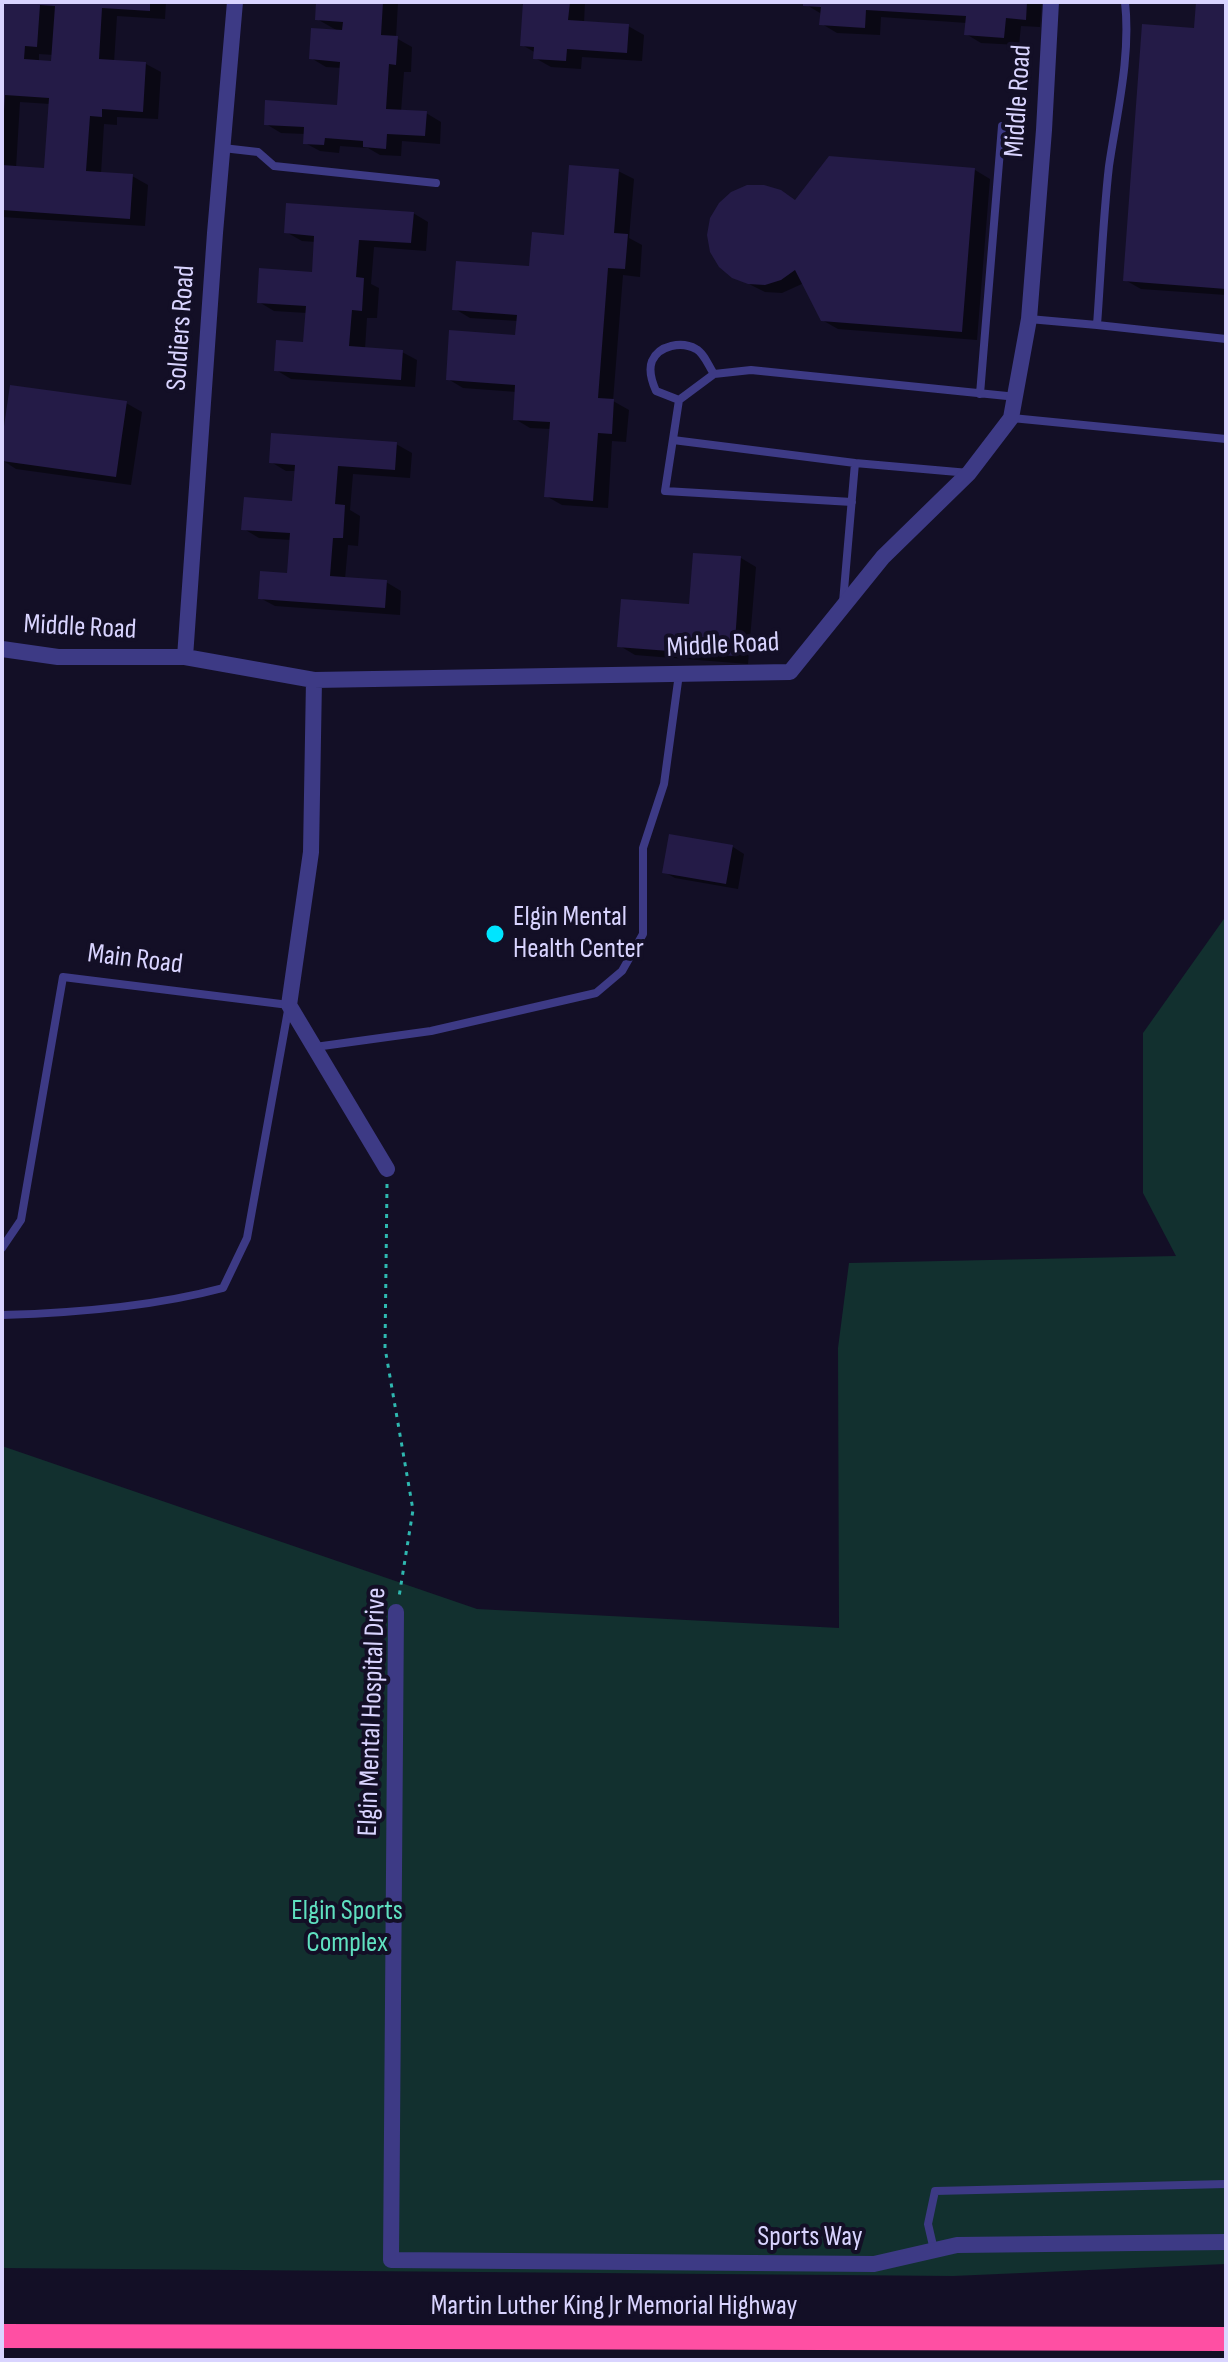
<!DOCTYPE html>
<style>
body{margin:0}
#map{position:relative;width:1228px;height:2362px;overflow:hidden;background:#130f26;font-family:"Sofia Sans Condensed",sans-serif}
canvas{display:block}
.frame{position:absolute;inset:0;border:4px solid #d9d4ff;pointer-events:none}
</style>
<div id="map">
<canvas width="1228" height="2362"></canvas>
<div class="frame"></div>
</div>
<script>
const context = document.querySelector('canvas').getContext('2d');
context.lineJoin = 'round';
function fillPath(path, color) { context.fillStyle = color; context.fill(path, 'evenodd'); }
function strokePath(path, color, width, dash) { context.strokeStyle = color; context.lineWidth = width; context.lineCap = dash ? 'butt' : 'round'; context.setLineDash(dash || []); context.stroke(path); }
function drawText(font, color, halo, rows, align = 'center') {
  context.font = font + ' "Sofia Sans Condensed",sans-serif'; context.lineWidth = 8; context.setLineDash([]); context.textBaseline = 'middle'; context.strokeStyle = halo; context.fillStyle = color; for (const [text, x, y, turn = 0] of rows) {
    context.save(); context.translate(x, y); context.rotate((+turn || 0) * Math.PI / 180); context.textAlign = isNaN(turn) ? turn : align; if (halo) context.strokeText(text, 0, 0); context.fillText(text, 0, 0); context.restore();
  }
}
fillPath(new Path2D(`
 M1226,916v1348l-273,12 -951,-8v-822l475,163 362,19 -1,-280 11,-85 327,-7 -33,-63v-160z`), '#12302f');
fillPath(new Path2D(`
 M2,2h164l-1,17 -48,-3 -3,46 32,2 15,8 -3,47 -41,-2v8l-13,-1 -3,50 31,2 16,9 -3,41 -143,-9zM39,54l15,1 -1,8 -14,-1zM20,102l30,2 -4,66 -30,-2z
 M318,2h80l-2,36 16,9 -1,25h-7l-3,40 25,1 15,9 -1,22 -38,-3 -1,15 -21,-1 -12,-7 -28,-2 -1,7 -19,-2 -15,-8v-9l-24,-1 -15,-9 73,-17 3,-39 -16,-1 -15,-9 27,-27 -21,-12z
 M518,2h67l-1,21 44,3 16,9 -2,26 -60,-4 -1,12 -30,-2 -16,-9 1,-5 -14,-8 3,-39z
 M805,2h237l-2,25 -19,-1 -2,19 -38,-2 -15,-9 1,-11 -86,-6 -1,18 -43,-2 -15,-9 -2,-11 -15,-9z
 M1198,2h28v293l-85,-6 -16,-9 71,-250z
 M975,170l15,9 -13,161 -139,-11 -16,-9 -18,-37 -22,10 -17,-1 -32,-16 63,-75z
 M618,171l16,8 -5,59 13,7 -2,32 -17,-2 -10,126 16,9 -3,32 -14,-1 -4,67 -46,-3 -16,-9 5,-67 -21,-1 -15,-9 2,-27 -54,-4 -15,-9 69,-42 1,-16 -48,-3 -15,-9 76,-41 35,-31z
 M413,213l15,9 -2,29 -52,-4 -3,37 8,4 -2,30h-10l-2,31 37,3 15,8 -2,27 -124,-8 -15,-9 29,-26 2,-31 -33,-2 -15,-9 55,-28 2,-32 -14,-1 -16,-9z
 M126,403l16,9 -11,73 -115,-16 -14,-9v-6z
 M396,444l16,9 -2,25 -57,-4 -3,36 10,6 -2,30 -10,-1 -3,34 41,3 15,9 -1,24 -125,-9 -15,-8 29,-23 2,-35 -32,-2 -15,-9 50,-26 2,-32h-10l-15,-9z
 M695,555l46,3 15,9 -8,97 -113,-9 -15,-9 71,-39z
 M733,847l11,7 -6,35 -63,-11 -11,-6z`), '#0007');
fillPath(new Path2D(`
 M2,2h148v9l-48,-3 -3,51 47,3 -3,50 -41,-3v8l-12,-1 -4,55 47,3 -3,45 -128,-9v-45l42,3 5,-70 -44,-3 -1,16h-2zM40,5l15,1 -4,55 -27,-2 1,-13 12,1z
 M316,2h67l-2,33 17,1 -2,29 -7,-1 -3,45 41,2 -2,25 -38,-2 -1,15 -23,-2v-6l-38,-3 -1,7 -21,-1 1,-17 -40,-2 1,-25 72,5 3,-43 -31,-3 2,-31 31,2 1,-8 -28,-2z
 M523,2h47l-2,18 61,4 -2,29 -60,-4 -1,12 -33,-2 1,-12 -14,-1z
 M803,2h224l-1,18 -20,-2 -2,20 -40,-3 2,-19 -100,-6 -1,18 -46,-3 2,-18 -18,-1z
 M1196,2h30v287l-103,-8 19,-257 52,4z
 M829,156l146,12 -13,164 -141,-11 -26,-51 -14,10 -16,5 -17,-1 -16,-6 -13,-11 -9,-15 -3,-17 3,-17 9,-15 12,-11 16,-7h17l17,5 14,10z
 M569,165l50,4 -5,64 14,1 -3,35 -17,-1 -10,130 16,1 -2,35 -14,-1 -5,68 -49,-4 6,-75 -37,-2 2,-35 -69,-5 3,-50 66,5 2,-20 -65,-5 4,-49 73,5 3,-34 32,3z
 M286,203l128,9 -3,31 -52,-3 -3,37 8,1 -2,33 -10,-1 -3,36 54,4 -2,30 -127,-9 2,-31 27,2 3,-36 -49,-3 2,-35 53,4 2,-36 -30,-3z
 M10,385l117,16 -11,76 -114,-16v-21z
 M271,433l126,9 -2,28 -57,-4 -3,38 10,1 -2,33h-10l-3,38 57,4 -2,28 -127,-9 2,-28 27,2 3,-40 -49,-3 3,-33 48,4 3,-36 -26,-2z
 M693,553l48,3 -7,100 -117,-9 4,-48 68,5z
 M669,834l64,11 -7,39 -64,-11z`), '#241b47');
strokePath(new Path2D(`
 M387,1184l-2,164 28,162 -14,87`), '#2fb8b0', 3, [4, 6]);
strokePath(new Path2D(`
 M1125,2c6,54 -8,110 -16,164 -6,52 -8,106 -12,159l129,14
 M223,148l35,4 16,14 162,17
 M1029,319l68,6
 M980,394l22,-268
 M679,400l-23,-9c-4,-9 -8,-20 -4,-30 7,-16 30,-20 44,-12 8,4 13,18 18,25
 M1012,418l214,21
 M673,440l182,23
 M852,502l-187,-11 14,-91 35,-26 37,-4 266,27
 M843,602l12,-139 114,10
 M315,1047l116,-16 165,-38 26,-22 21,-37v-86l21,-64 15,-110
 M2,1248l19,-28 42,-243 226,28 -42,233 -24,50c-71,19 -148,25 -221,27
 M934,2250l-6,-26 7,-33 291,-7`), '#3d3a85', 8);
strokePath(new Path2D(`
 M2,649l56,8h127l129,23 476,-8 93,-115 86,-84 42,-55 18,-99 15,-189 7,-128
 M185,657l30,-424 20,-231
 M314,680l-3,172 -22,153 98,164
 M396,1612l-5,648 483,4 83,-19 269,-3`), '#3d3a85', 16);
strokePath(new Path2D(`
 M2,2336l1224,3`), '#ff4fa3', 24);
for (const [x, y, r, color] of [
 [495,934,10,"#00e5ff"]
]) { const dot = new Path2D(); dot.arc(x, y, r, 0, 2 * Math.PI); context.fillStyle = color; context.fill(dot); strokePath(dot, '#130f26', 3); }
drawText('28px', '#d9d4ff', '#130f26', [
 ["Middle Road",1019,101,-86],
 ["Soldiers Road",182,328,-86],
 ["Middle Road",80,628,3],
 ["Middle Road",723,646,-3],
 ["Main Road",135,960,7],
 ["Elgin Mental Hospital Drive",373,1712,-88],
 ["Sports Way",810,2238],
 ["Martin Luther King Jr Memorial Highway",614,2307]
]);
drawText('28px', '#d9d4ff', '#130f26', [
 ["Elgin Mental",513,918],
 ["Health Center",513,950]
], 'left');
drawText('28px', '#5fe0c0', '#130f26', [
 ["Elgin Sports",347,1912],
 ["Complex",347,1944]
]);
</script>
